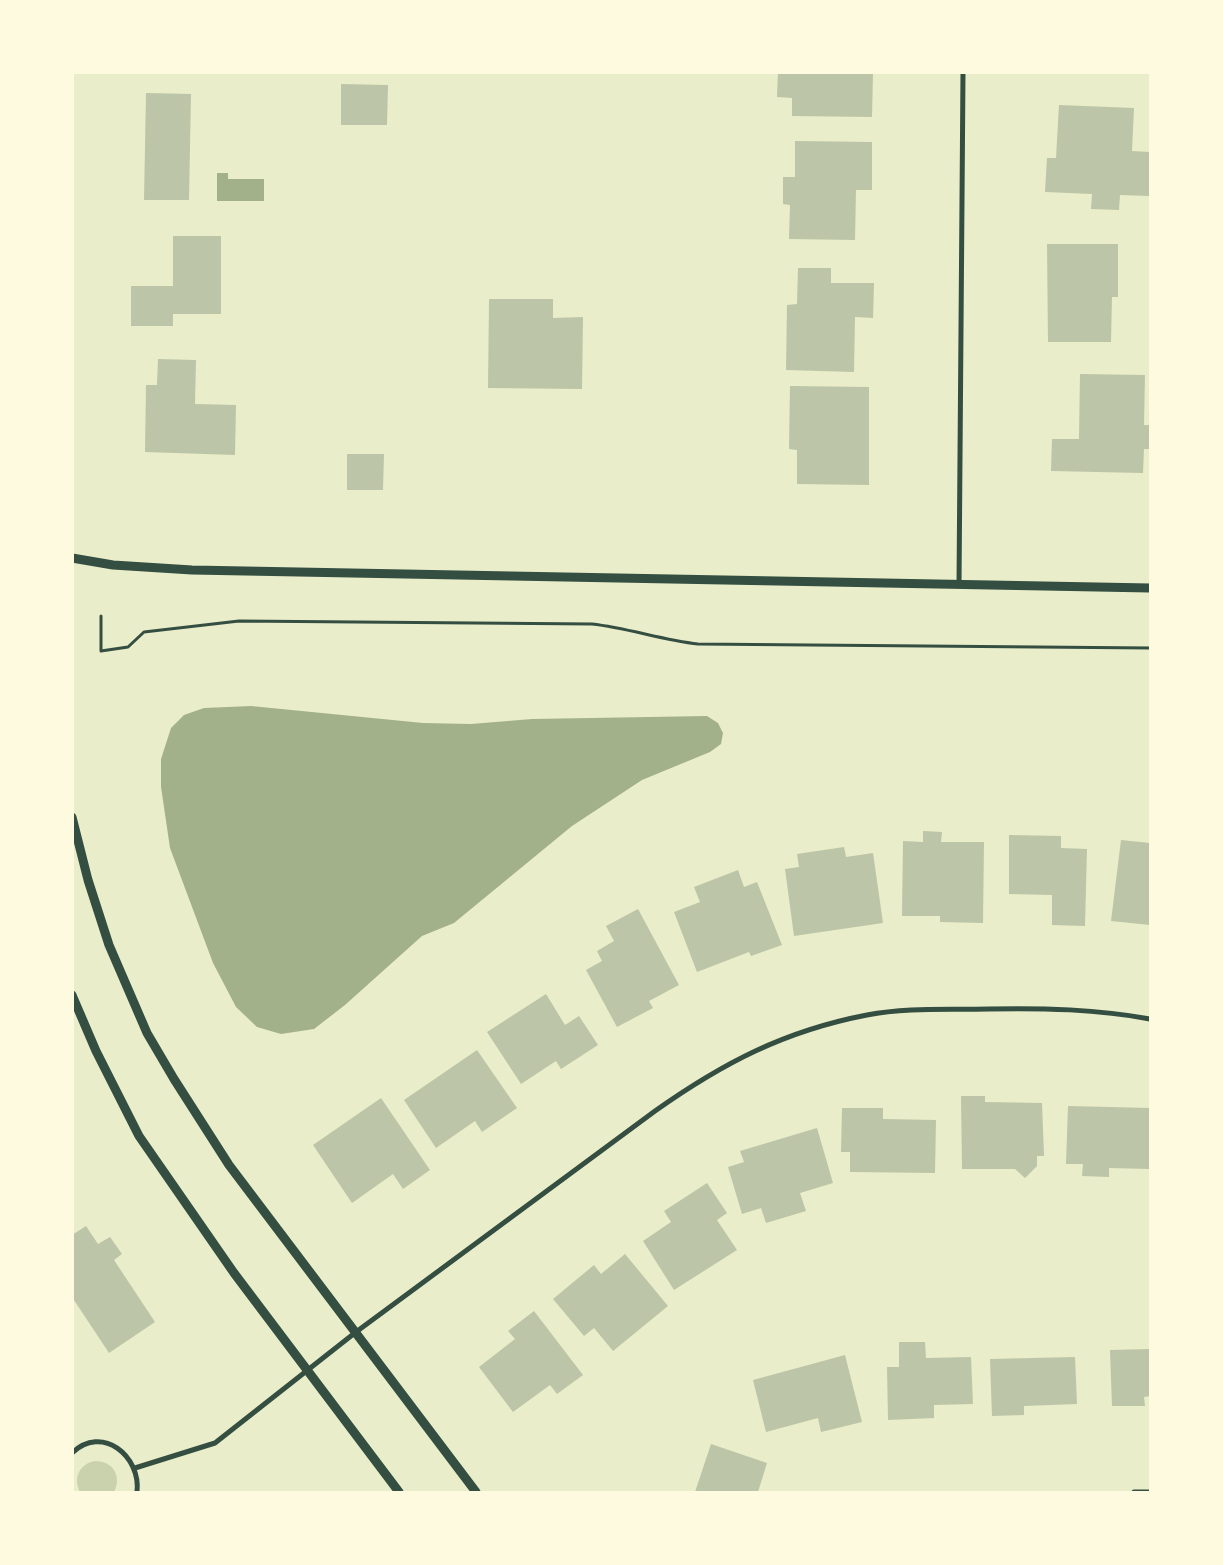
<!DOCTYPE html>
<style>
body{margin:0}
#map{position:relative;width:1223px;height:1565px;overflow:hidden;background:#e9edc9;font-family:Mulish,sans-serif}
canvas{display:block}
.frame{position:absolute;inset:0;border:74px solid #fefae0;pointer-events:none}
</style>
<div id="map">
<canvas width="1223" height="1565"></canvas>
<div class="frame"></div>
</div>
<script>
const context = document.querySelector('canvas').getContext('2d');
context.lineJoin = 'round';
function fillPath(path, color) { context.fillStyle = color; context.fill(path, 'evenodd'); }
function strokePath(path, color, width, dash) { context.strokeStyle = color; context.lineWidth = width; context.lineCap = dash ? 'butt' : 'round'; context.setLineDash(dash || []); context.stroke(path); }
fillPath(new Path2D(`
 M95,1461c18,0 27,15 19,31h-34c-7,-14 -1,-28 15,-31z`), '#cad2ad');
fillPath(new Path2D(`
 M217,173h11v6h36v22h-47z
 M251,706l172,17 48,1 61,-5 175,-3 11,7 5,10 -2,11 -11,8 -68,28 -70,46 -118,97 -32,13 -77,69 -31,24 -33,5 -24,-7 -21,-20 -23,-44 -43,-115 -9,-61v-28l10,-31 13,-13 20,-7z`), '#a3b18a');
fillPath(new Path2D(`
 M778,72h95l-1,45 -80,-1v-18l-15,-1z
 M341,84l47,1 -1,40h-46z
 M146,93l45,1 -2,106h-45z
 M1059,105l75,3 -2,43 18,1 -1,44 -29,-1 -1,15 -28,-1 1,-15 -47,-2 2,-34h9z
 M795,141l77,1v48h-16l-1,50 -66,-1 1,-34 -7,-1v-27h12z
 M173,236h48v78h-48v12h-42v-40h42z
 M1047,244h71v53h-6l-1,45h-63z
 M798,268h33v15h43l-1,35 -18,-1 -1,55 -68,-2 1,-65 10,-1z
 M489,299h64v19l30,-1 -1,72 -94,-1z
 M158,359l38,1 -1,44 41,1 -1,50 -90,-3 1,-67h11z
 M1080,374l65,1 -1,50h6v24h-6l-1,24 -92,-2 1,-32h27z
 M790,386l79,1v98l-72,-1v-34l-8,-1z
 M347,454h37l-1,36h-36z
 M923,831l19,1 -1,10h43l-1,81 -43,-1v-6h-38l1,-75 20,1z
 M1009,835l52,1v12l26,1 -2,77 -33,-1v-30l-43,-1z
 M1121,840l29,3v82l-39,-4z
 M844,847l2,10 27,-4 10,70 -89,13 -9,-67 14,-2 -2,-13z
 M738,870l6,17 13,-5 25,63 -31,11 -2,-4 -52,20 -23,-60 26,-10 -6,-15z
 M638,909l41,76 -30,16 4,7 -36,19 -31,-57 16,-9 -5,-10 17,-10 -8,-15z
 M546,994l19,31 14,-9 19,29 -37,24 -5,-8 -35,23 -34,-52z
 M477,1050l40,58 -35,24 -7,-11 -39,27 -32,-48z
 M961,1096h24v6l57,1 2,53h-7v10l-12,12 -10,-9h-53z
 M381,1098l49,72 -27,19 -10,-15 -41,29 -39,-58z
 M1068,1106l82,2v61l-41,-1v9l-27,-1 1,-12h-17z
 M842,1108h41v11l53,1 -1,53 -85,-1v-20h-9z
 M817,1128l16,55 -33,10 6,18 -40,12 -5,-15 -19,6 -14,-47 16,-5 -4,-11z
 M707,1183l20,30 -10,7 20,30 -63,40 -31,-49 28,-19 -7,-11z
 M86,1226l12,18 12,-7 12,17 -8,6 41,62 -46,31 -37,-56v-62z
 M625,1254l43,52 -55,45 -19,-23 -10,8 -31,-37 41,-34 7,9z
 M534,1311l49,64 -26,19 -7,-9 -37,27 -34,-45 36,-28 -7,-8z
 M899,1342h26l1,16 45,-1 2,47 -39,1v13l-46,2 -1,-53h12z
 M1150,1349v47l-6,1 1,9h-33l-2,-56z
 M845,1355l17,67 -41,10 -3,-14 -52,14 -13,-52z
 M1075,1357l2,47 -53,2v9l-32,1 -2,-57z
 M711,1444l56,19 -9,29h-63z`), '#bcc5a7');
strokePath(new Path2D(`
 M101,616v35l27,-4 16,-15 95,-11 353,3c36,4 70,16 106,20l452,4`), '#344e41', 3);
strokePath(new Path2D(`
 M959,585l4,-513
 M72,1453c30,-29 69,3 65,39
 M135,1468l80,-25 141,-111 299,-221c68,-48 129,-80 212,-96 40,-8 81,-5 121,-6 55,-1 109,0 162,10
 M1134,1492h16`), '#344e41', 5);
strokePath(new Path2D(`
 M72,558l41,7 79,5 958,18
 M72,817l16,63 21,65 38,88 27,46 55,86 247,327
 M72,995l24,56 43,85 95,137 165,219`), '#344e41', 9);
</script>
